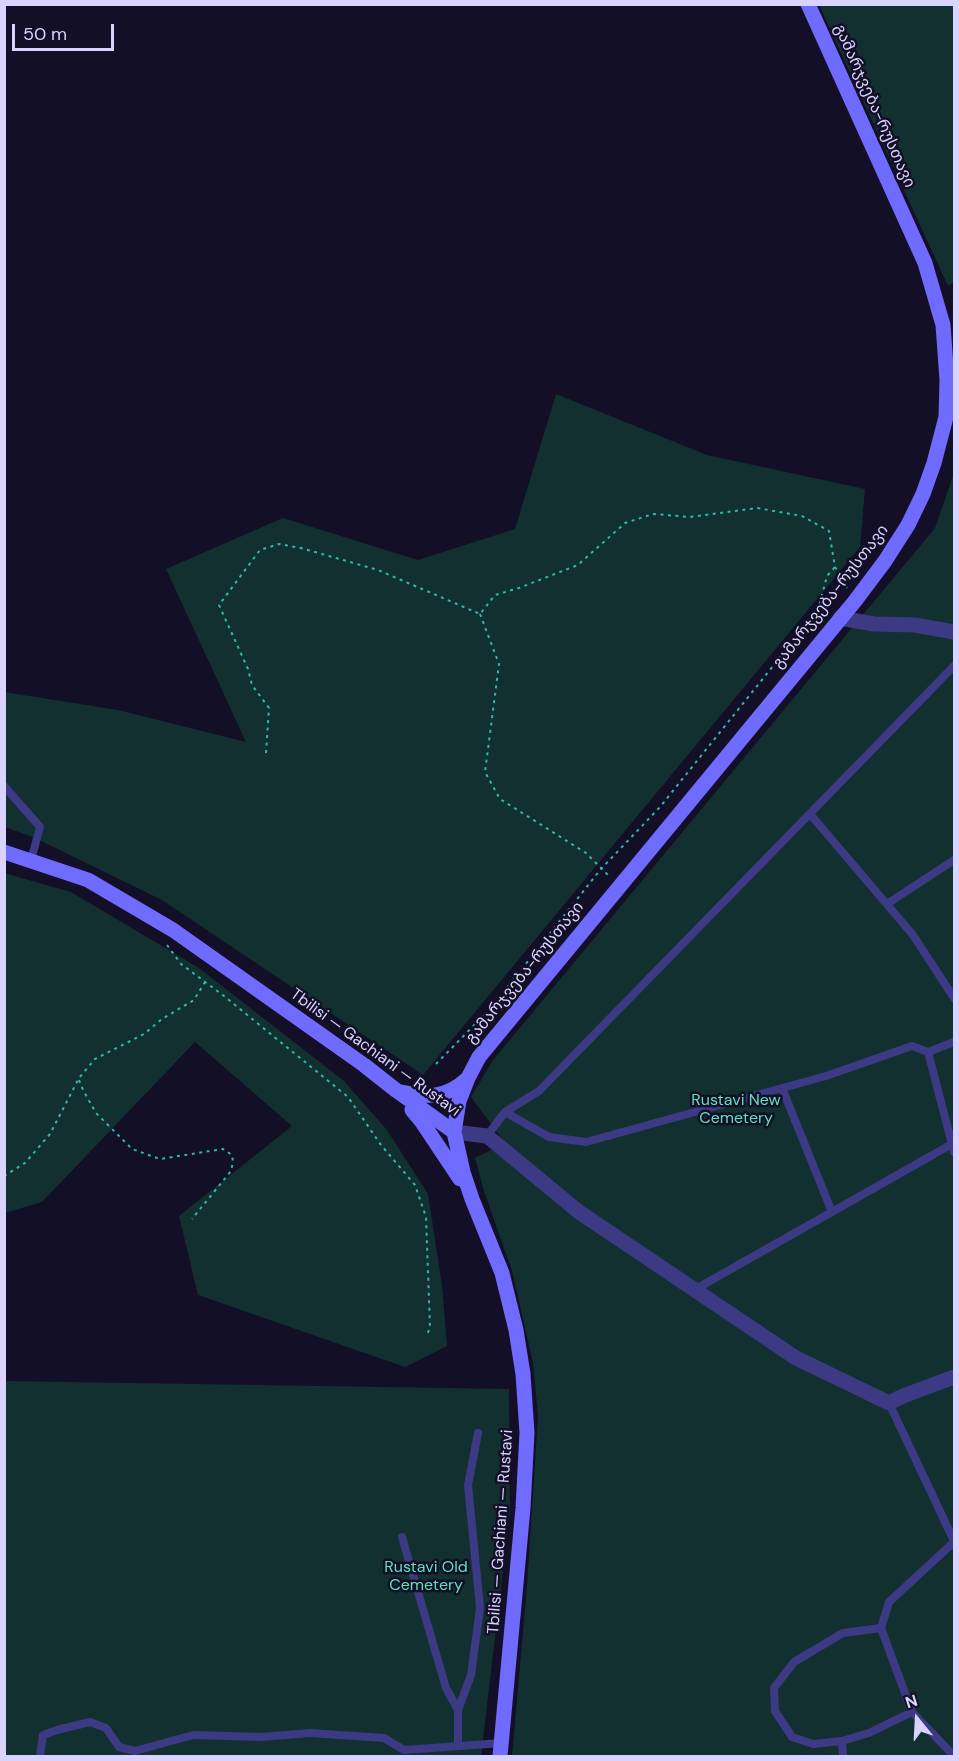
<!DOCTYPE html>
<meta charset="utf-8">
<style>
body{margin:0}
#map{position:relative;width:959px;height:1761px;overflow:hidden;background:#130f26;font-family:"DM Sans",sans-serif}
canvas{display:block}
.frame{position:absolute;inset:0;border:6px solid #d9d4ff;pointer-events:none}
.north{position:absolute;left:887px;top:1689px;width:60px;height:60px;-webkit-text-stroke:4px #130f26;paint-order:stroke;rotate:342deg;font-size:16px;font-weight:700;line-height:24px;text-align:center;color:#d9d4ff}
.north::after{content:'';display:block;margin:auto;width:21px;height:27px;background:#d9d4ff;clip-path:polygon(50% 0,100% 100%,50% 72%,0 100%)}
.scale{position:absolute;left:12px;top:24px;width:102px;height:27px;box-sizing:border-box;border:3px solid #d9d4ff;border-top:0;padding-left:8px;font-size:18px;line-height:21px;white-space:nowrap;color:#d9d4ff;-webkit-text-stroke:4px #130f26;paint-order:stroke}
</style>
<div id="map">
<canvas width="959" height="1761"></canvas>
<div class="frame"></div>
<div class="north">N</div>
<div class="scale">50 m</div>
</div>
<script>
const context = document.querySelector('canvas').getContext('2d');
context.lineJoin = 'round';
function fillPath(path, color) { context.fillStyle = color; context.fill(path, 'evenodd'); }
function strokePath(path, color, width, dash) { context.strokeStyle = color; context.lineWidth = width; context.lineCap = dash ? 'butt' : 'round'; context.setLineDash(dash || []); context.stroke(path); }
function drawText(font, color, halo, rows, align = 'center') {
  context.font = font + ' "DM Sans","Noto Sans Georgian",sans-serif'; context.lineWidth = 5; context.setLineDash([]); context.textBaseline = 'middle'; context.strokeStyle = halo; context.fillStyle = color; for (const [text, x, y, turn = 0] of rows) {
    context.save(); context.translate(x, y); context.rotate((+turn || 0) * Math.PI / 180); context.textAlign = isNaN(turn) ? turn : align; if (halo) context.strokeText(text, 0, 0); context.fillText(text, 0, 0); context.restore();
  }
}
fillPath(new Path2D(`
 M819,5h135v277l-6,4z
 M556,394l151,61 158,34 -5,58 -437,528 -261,-175 -129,-63 -28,-10 -1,-135 114,18 128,32 -80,-173 117,-51 135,42 97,-31z
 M954,473v1283h-442l15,-170 11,-170 -5,-53 -21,-92 -29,-83 -8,-30 30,-15 -34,-46 22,-37 442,-532z
 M4,873l67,19 128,76 145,113 43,49 41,64 14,91 5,61 -42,21 -207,-72 -19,-79 113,-90 -97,-84 -153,160 -37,11z
 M5,1381l504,8 1,122 -29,245h-476z`), '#12302f');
strokePath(new Path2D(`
 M480,614l19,50 -14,108 15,27 86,54 23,23
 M266,753l3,-45 -17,-23 -4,-16 -29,-64 41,-55 19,-6 22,4 77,22 102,44 15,-19 24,-7 59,-23 47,-42 28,-9 37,3 67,-9 45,8 27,15 6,36 12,21
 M167,945l14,19 43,32 124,101 33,48 34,40 11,32 4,110 -3,8
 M436,1064l54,-55 111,-140 59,-62 158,-197 9,-34 8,-9
 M79,1080l4,10 13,23 36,36 28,10 63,-10 9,6 1,7 -2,9 -39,48
 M4,1176l21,-13 25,-29 29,-56 16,-19 49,-25 18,-15 32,-19 11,-18`), '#2fb8b0', 2, [3, 4.5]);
strokePath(new Path2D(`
 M4,786l36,41 -9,33
 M810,814l103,121 41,63
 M887,904l67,-44
 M928,1052l26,100
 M782,1088l50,124
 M505,1112l44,25 37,5 240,-66 86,-30 16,6 26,-10
 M487,1136l18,-24 34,-21 415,-425
 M694,1290l258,-146
 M889,1403l65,138
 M402,1537l44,151 12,22v36
 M954,1542l-65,60 -8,26 31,84 42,44
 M881,1628l-38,5 -49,29 -20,26 1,23 17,26 21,7 29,-3 27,-8 43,-21
 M458,1710l13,-35 9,-67 -12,-123 10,-52
 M842,1741l1,15
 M40,1756l3,-21 14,-5 33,-8 16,6 13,19 16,4 58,-16 68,2 49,-4 74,5 20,12 98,-7`), '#3d3a85', 8);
strokePath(new Path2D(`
 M840,618l34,6 41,1 39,7
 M454,1132l33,4 92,76 217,146 93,45 14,-7 51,-19`), '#3d3a85', 15);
strokePath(new Path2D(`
 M4,852l84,28 85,50 191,135 33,26 57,41
 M400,1092c28,5 45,7 67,-13
 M412,1110l10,12 38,57
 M500,1756l23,-248 4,-75 -4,-59 -7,-44 -14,-57 -30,-74 -9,-27 -9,-40 5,-31 9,-23 11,-21 376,-456 30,-40 23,-36 15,-31 11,-31 12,-46 1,-37 -4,-55 -18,-62 -117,-259`), '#6f6bff', 15);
drawText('16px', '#d9d4ff', '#130f26', [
 ["გამარჯვება-რუსთავი",874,106,66],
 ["გამარჯვება-რუსთავი",831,597,-52],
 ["გამარჯვება-რუსთავი",525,973,-51],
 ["Tbilisi — Gachiani — Rustavi",375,1053,36],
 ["Tbilisi — Gachiani — Rustavi",501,1532,-86]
]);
drawText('16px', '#5fe0c0', '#130f26', [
 ["Rustavi New",736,1101],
 ["Cemetery",736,1119],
 ["Rustavi Old",426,1568],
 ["Cemetery",426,1586]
]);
</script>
